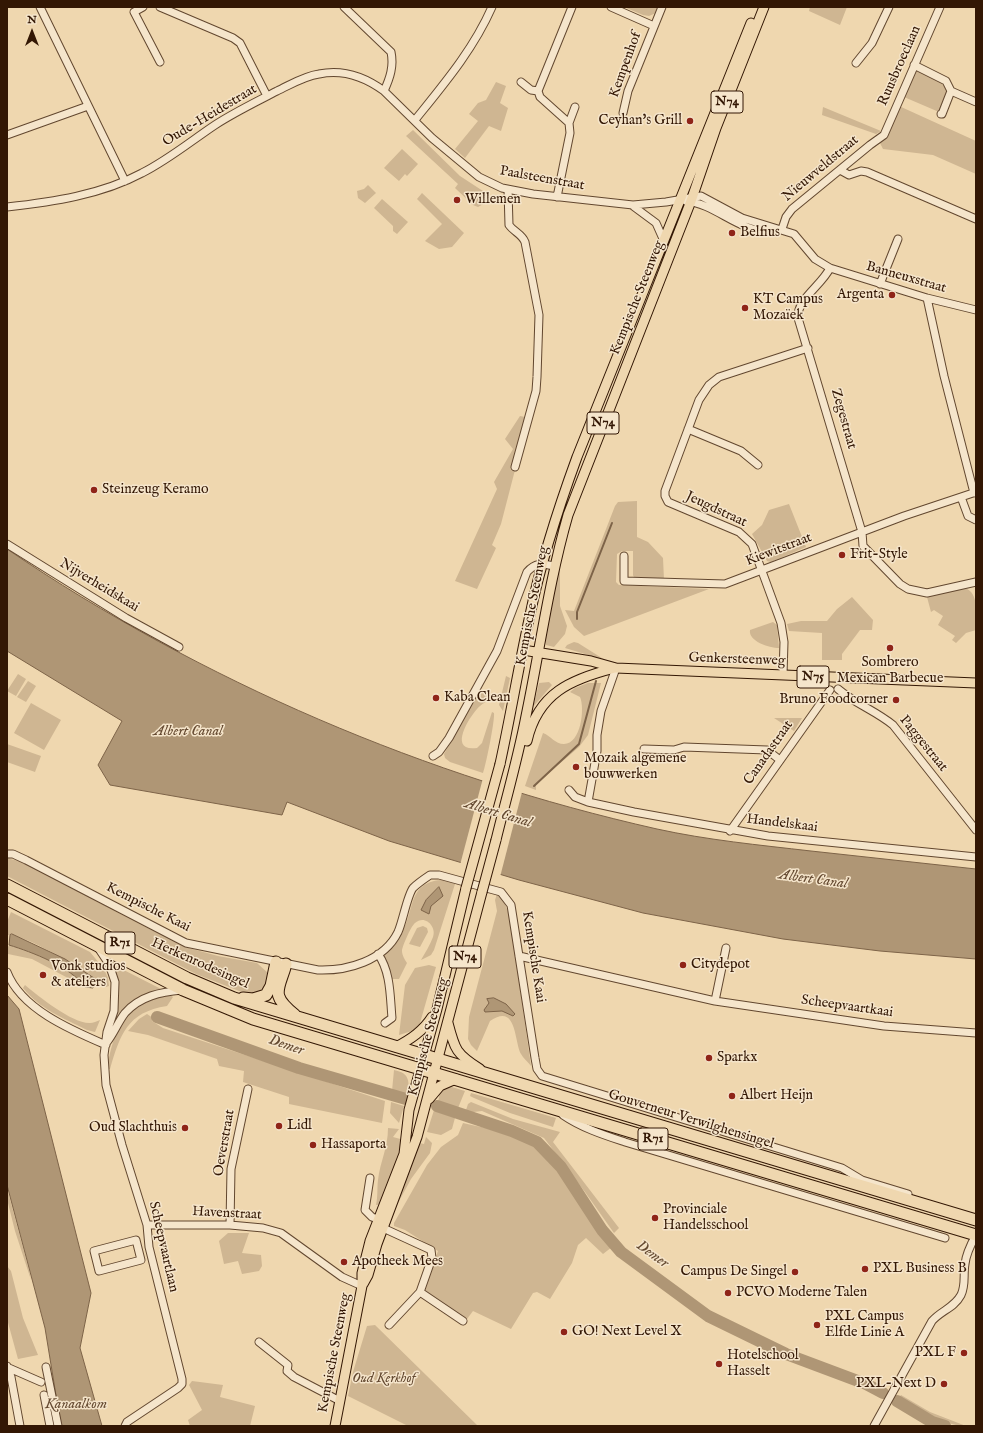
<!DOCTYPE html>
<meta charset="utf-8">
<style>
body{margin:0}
#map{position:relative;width:983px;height:1433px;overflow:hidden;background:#efd7af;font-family:"IM FELL English",serif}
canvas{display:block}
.frame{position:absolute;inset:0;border:8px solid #331704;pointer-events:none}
.north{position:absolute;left:12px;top:12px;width:40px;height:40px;-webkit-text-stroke:3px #f5e5cb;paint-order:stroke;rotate:0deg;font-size:11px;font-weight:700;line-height:16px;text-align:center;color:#331704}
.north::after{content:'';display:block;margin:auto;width:14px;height:18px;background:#331704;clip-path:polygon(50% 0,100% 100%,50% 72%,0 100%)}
</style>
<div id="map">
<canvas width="983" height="1433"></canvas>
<div class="frame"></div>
<div class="north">N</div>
</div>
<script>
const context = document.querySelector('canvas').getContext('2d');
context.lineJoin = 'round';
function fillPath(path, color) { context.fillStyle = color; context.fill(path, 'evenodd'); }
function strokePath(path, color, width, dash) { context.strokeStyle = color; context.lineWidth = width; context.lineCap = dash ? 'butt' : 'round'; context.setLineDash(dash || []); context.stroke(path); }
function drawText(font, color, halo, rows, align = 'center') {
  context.font = font + ' "IM FELL English",serif'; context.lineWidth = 3; context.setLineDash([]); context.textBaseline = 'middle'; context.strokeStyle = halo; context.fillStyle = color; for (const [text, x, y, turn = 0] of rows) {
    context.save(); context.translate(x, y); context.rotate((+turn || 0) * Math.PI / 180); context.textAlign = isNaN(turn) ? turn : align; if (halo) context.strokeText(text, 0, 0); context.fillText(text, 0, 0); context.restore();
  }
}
fillPath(new Path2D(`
 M624,7h34l-2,6 -7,3 -6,-1z
 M810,7h37l-7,18 -31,-14z
 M915,70l25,11 8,11 -9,20 -35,-15z
 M496,82l10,4 -6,17 8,5 -7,23 -12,-5 -24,32 -10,-9 23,-28 -9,-7 9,-11 8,-3z
 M899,106l77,35v33l-43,-19 -50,-6 -3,-6 7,-7z
 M823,107l58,24 -5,3 -54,-19z
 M413,130l47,46 26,17 1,9 -9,5 -5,-2 -18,-17 3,-4 -52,-48z
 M402,149l16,15 -11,12 -2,-2 -6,7 -15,-13z
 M368,185l8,8 -11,10 -7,-5 -1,-7 7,-2z
 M422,193l42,40 -12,14 -13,2 -14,-8 17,-17 -25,-25z
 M382,199l26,23 -11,12 -4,-3v-5l-19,-18z
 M520,416l5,1 -1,4 -13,47 4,2 -14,54 -9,21 4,3 -19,41 -22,-8 42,-92 -3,-7 19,-33 -8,-10z
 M637,501v36l11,5 15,16 1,22h-29l-2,-5v-24h-11l-5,3 -1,28 3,3 90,4 -125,47 -10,-9 -9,-17 9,1 41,-105 3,-4z
 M789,504l17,43 -35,15 -4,-1 -15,-27 10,-9 7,-15z
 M560,563v43l7,20 -2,8 -11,13 -8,-2 -1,-8z
 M964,588c16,3 12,30 12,42l-10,3 -10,10 -4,-3 3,-4 -17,-11 5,-9 -9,-6 -3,2 -4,-15z
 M852,597l21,23 -1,10h-12l-18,24v6h-20v-27l-33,-2 -2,-7 14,-3h26l10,-12z
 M773,622l4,3 2,23c-10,0 -31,-7 -29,-18z
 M574,642l4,1 27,17 -40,-12 2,-3z
 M18,674l8,5 -10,17 -9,-5z
 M506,676l4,2 -7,33 -4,-6z
 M28,681l8,5 -10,16 -9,-5z
 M549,682l3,3 -19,22 6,-24z
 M588,683h13l-13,52 -9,12 -43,37v6l-11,-4 18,-53c8,3 12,11 21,11 17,0 21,-36 16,-47l-10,-5 5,-4z
 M483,691l6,5c-2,7 -7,7 -12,13 -9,10 -29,43 0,39l5,-5 10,-31 2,1c1,7 -8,52 -11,60l-33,-11 -5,-4 -1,-4 30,-54z
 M31,703l30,17 -17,30 -30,-17z
 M774,718h28l-8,13z
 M7,744l34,12 -6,16 -28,-10z
 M7,858l19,5 100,54 59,30 33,9 39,7 11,10 1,7 -6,11 -10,3 -14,-3 -43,-17 -189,-98z
 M441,880l14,4 -21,66 -3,5 -10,5c4,-7 9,-15 12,-23 4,-10 -8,-23 -18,-14 -4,3 -13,24 -13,28 0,4 3,9 5,12l-8,16h-9l-3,-17 -4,-8c5,-6 13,-12 17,-19 16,-23 6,-52 41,-55z
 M12,891l141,75 -143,-71z
 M497,894l6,5 7,18 21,149c-3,-4 -8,-8 -10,-12 -7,-13 -4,-52 -31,-33l-13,30 -6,-6 -3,-6 1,-22 28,-106 -2,-11z
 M11,912l79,40 14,17 4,9 1,8 -3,1c-16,-13 -81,-54 -99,-52v-13z
 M423,926l4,2 1,4 -8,15 -11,-3 8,-16z
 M9,945c23,7 62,22 76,42l-53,-28 -24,-5v-7z
 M112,964l51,26 -17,5 -30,27 2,-35z
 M429,965l7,2 -16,56 -5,7 -16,5 6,-50 10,-17z
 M25,985c13,11 48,39 65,38 3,0 7,-2 10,-3l-5,12 -8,-2c-24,-12 -47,-21 -64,-42z
 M170,995l3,2 -6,9c-40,6 -47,29 -57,63h-3c7,-43 19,-65 63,-74z
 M147,1014l6,4 -1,3 11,7 222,73 -3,22 -93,-19v-7l-46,-15 1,-11 -25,-5 -2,-7 -69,-24 -20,-4 11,-12z
 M394,1070c16,3 16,12 13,26l-15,-5z
 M452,1087l13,4 -7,17h-4l-16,-6 2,-10 4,-4z
 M471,1093l85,25 -3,9 -43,-14 -36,-15 -4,-2z
 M391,1102l13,4 -5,17 -9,-10z
 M471,1102l42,17 47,13 -7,10 66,86 -5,5 -29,-41 -41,-54 -62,-27 -17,2 3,-9z
 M435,1107l21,7 -4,15 -11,6 -14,-3z
 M463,1123c17,4 37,7 54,13 40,15 71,76 95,111l-9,7 -17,-16 -8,7 -6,18 -22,36 -13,-7 -4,1 -22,36 -38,-18 -6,8 -43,-29 14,-39 -33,-21 -11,-4v-3l33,-58 14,-18 17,-12z
 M388,1128l11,1 -6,8 11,3 -3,13 -19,51 -6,1c2,-9 1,-17 2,-25 2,-18 10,-32 10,-52z
 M426,1137l6,6 -2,10 -19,26 -20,37 28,-73 5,1z
 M7,1188l22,82 2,10 -16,-49 -8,-32z
 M228,1233h21l-7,20 19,2 1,11 -3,5 -17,3 -4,-13 -14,3 -5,-23z
 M7,1266l4,5 12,47 15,37 -20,4 -11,-40z
 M375,1325l103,101h-70l-60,-30 5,-24 14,-46z
 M192,1381l31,4 -3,12 35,9 -5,20h-60l-2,-6 14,-10 -13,-25z
 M901,1395l29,17 36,14c-23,0 -47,-18 -67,-28z`), '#cfb692');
const water = new Path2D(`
 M7,549c196,133 419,228 650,280 50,11 102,16 154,22 55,6 110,12 165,18v90l-96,-8 -97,-12 -140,-26 -124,-33 -130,-39 -102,-39 -5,13 -172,-30 -12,-20 24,-44 -115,-70z
 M439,887l4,9 -12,10 -2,8 -8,-4 5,-10z
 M12,934l53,25 32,21 -4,8 -8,-1c-14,-20 -53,-35 -76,-42l1,-10z
 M7,995l12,14 72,284 -11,55 22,78h-41l-16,-98 -38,-143z
 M494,998l12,6 9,10 -2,2 -11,-5 -17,1 -1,-2 5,-7 -2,-4z`);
fillPath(water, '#af9675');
strokePath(water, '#7d6348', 1);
fillPath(new Path2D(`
 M483,778l39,14 -22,85 -40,-12z`), '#efd7af');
strokePath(new Path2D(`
 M577,619v-7l35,-89
 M534,786l45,-42 17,-63`), '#7d6348', 2);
strokePath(new Path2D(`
 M157,1017l142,51 107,31
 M437,1106l75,25 25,11 24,25 41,63 19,22 87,64 78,38 80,30 17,9
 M897,1401l35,21 13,4`), '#af9675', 12);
const minor = new Path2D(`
 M40,7l85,174
 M143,7l-9,5 26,50
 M160,7l73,31 7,5 27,53
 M344,7l47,45c3,14 -1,26 -7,39
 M611,7l43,19
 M856,63l16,-20 17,-36
 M914,65l32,16 5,10 25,11
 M521,82l10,8 7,1
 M623,113l5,-22 34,-84
 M941,114h1l9,-23
 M415,120c29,-36 58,-70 77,-113
 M569,123l6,-16
 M7,135l81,-29
 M840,170l9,5 12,-4 6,1 109,47
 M508,190l1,35c5,7 13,9 16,17l14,73 -2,62 -1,14 -21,76
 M557,197l13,-64 -1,-10 -29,-26 -2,-6 34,-84
 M686,201c31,3 54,33 87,30
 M633,206l23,17 8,18
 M7,207c45,-5 94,-12 135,-34 26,-13 49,-32 73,-48 20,-13 41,-23 62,-34 13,-6 27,-15 42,-17 24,-5 46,3 65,17l48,47 47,39 23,11 31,6 100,11 33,-3 35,-6 41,22 52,16 21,25 15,9 97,30 49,12
 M782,229l4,-12 6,-8 78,-64 14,-10 56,-128
 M830,268c-8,17 -34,32 -32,50l64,214 1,14 37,38 8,5 19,4 49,-11
 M880,284l18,-45
 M927,298l17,78 30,117
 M688,429l53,22 17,14
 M961,497l7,19 8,4
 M7,544l119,74 53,29
 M624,556v25l101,3 179,-68 72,-24
 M783,675l1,-33 -3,-19 -29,-79 -13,-12 -71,-30 -3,-6v-5l34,-91 10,-15 10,-8 89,-29
 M838,689c16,14 38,22 55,36l83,105
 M644,749l30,1 10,-3 83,3 13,10
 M433,756l6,-4 10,-14 48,-87 30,-79c8,-9 15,-9 27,-6
 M569,790l6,7 13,5 46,10 134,24 208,21
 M588,802l9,-51v-16l4,-24 15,-43
 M730,831l100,-141
 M7,854h6l13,6 160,83 132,27c29,1 66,-9 80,-38 5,-11 9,-36 15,-44 5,-5 11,-9 17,-13h9l62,17 10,13 24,153 2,11 5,7 300,92 20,12 46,14
 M97,946l12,18 6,18 -1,29 -7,21 -3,23 2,30 16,60 25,80 2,22 33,132v5l-4,4 -51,34 -2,4
 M378,954c13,18 12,43 14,64l-7,5
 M519,956l196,45 169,25 92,7
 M7,972c14,37 64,58 99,73
 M715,1001l11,-53
 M107,1042c7,-9 11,-20 18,-29 15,-17 36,-21 57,-23
 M563,1115c19,13 41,20 62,27l320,96
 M370,1178l-5,32 7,7 11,4
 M147,1225h83l33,3 18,5 61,44 20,9
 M230,1225l1,-56 17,-80
 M383,1228l48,22 1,8 -12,34 -31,33
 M136,1240l5,20 -42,11 -5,-20z
 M420,1292l43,29
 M259,1342l29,23 -1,6 7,6 46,24
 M7,1366l4,11 9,49
 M46,1367l12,59
 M9,1368l32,14
 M44,1395l6,31
 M874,1426l58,-105c10,-11 22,-13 29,-26 5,-10 2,-20 4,-31 1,-10 6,-20 11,-29`);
const major = new Path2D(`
 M523,650l68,11 25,7 360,15
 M527,741c11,-48 44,-62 88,-73
 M500,764c11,-50 19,-100 30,-149 11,-54 28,-106 47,-158l174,-434
 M496,840c10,-41 22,-82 30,-124 14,-67 23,-135 42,-201l123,-314 25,-73 48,-121
 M448,1023c7,27 8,31 32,46
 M396,1047c15,-8 27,-16 36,-30
 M429,1099l11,-13 16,-7
 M363,1284l5,-9 9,-31 40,-107 65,-245
 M335,1426l27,-140v-13l8,-32 34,-87 5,-44 28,-101 29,-121`);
const highway = new Path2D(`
 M7,885l180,93 47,20 742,222
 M7,899l176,91 70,29 723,216
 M286,964c-7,26 -17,30 9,51
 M243,998l10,1 13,-4 5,-9 5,-24`);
strokePath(minor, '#62472f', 9);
strokePath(major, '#331704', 11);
strokePath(highway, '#331704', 13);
strokePath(minor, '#f5e5cb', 7);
strokePath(major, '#efd7af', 9);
strokePath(highway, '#efd7af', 11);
const majorBridge = new Path2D(`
 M466,888l34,-124
 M482,892l14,-52`);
strokePath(majorBridge, '#331704', 11, []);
strokePath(majorBridge, '#efd7af', 9);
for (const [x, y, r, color] of [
 [690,121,4,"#8f2418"],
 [457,200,4,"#8f2418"],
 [732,233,4,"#8f2418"],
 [892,295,4,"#8f2418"],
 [745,308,4,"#8f2418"],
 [94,490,4,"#8f2418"],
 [842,555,4,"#8f2418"],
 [890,648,4,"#8f2418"],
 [436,698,4,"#8f2418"],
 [896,700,4,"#8f2418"],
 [576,767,4,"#8f2418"],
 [683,965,4,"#8f2418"],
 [43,975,4,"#8f2418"],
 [709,1058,4,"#8f2418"],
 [732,1096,4,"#8f2418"],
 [279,1126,4,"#8f2418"],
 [185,1128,4,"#8f2418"],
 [313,1145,4,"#8f2418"],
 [655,1218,4,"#8f2418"],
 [344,1262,4,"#8f2418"],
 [865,1269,4,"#8f2418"],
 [795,1272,4,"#8f2418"],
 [728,1293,4,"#8f2418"],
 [817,1325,4,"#8f2418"],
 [564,1332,4,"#8f2418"],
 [964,1353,4,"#8f2418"],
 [719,1364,4,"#8f2418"],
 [944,1384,4,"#8f2418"]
]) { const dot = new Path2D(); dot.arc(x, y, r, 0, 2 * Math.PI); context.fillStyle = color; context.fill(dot); strokePath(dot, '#f5e5cb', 1.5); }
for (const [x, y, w] of [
 [727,102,32],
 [603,423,32],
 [813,677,32],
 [120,943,30],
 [465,957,32],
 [653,1139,30]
]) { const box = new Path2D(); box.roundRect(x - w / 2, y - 11, w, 22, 3); context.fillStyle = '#f5e5cb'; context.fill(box); strokePath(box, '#331704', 1); }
drawText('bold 13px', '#331704', null, [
 ["N74",727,102],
 ["N74",603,423],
 ["N75",813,677],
 ["R71",120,943],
 ["N74",465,957],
 ["R71",653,1139]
]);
drawText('14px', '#331704', '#f5e5cb', [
 ["Kempenhof",626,65,-70],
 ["Ruusbroeclaan",900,66,-66],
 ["Oude-Heidestraat",210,116,-31],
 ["Nieuwveldstraat",821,169,-40],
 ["Paalsteenstraat",542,179,10],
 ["Banneuxstraat",906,278,16],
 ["Kempische Steenweg",638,298,-68],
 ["Zegestraat",843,419,74],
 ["Jeugdstraat",716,510,25],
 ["Kiewitstraat",779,550,-21],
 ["Nijverheidskaai",99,586,31],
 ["Kempische Steenweg",533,606,-79],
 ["Genkersteenweg",737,660,2],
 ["Paggestraat",923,744,51],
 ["Canadastraat",769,753,-55],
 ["Handelskaai",782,824,7],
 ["Kempische Kaai",148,908,27],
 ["Kempische Kaai",533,957,81],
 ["Herkenrodesingel",200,964,24],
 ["Scheepvaartkaai",847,1007,8],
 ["Kempische Steenweg",429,1037,-75],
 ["Gouverneur Verwilghensingel",691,1120,17],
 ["Oeverstraat",225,1143,-80],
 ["Havenstraat",227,1214,3],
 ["Scheepvaartlaan",163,1247,77],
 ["Kempische Steenweg",335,1353,-79]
]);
drawText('14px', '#331704', '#f5e5cb', [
 ["Ceyhan's Grill",682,121,"right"],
 ["Willemen",465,200],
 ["Belfius",740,233],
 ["Argenta",884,295,"right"],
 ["KT Campus",753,300],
 ["Mozaïek",753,316],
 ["Steinzeug Keramo",102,490],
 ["Frit-Style",850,555],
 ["Sombrero",890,663,"center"],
 ["Mexican Barbecue",890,679,"center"],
 ["Kaba Clean",444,698],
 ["Bruno Foodcorner",888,700,"right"],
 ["Mozaik algemene",584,759],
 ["bouwwerken",584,775],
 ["Citydepot",691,965],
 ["Vonk studios",51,967],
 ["& ateliers",51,983],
 ["Sparkx",717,1058],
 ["Albert Heijn",740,1096],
 ["Lidl",287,1126],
 ["Oud Slachthuis",177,1128,"right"],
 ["Hassaporta",321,1145],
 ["Provinciale",663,1210],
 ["Handelsschool",663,1226],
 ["Apotheek Mees",352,1262],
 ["PXL Business B",873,1269],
 ["Campus De Singel",787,1272,"right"],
 ["PCVO Moderne Talen",736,1293],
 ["PXL Campus",825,1317],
 ["Elfde Linie A",825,1333],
 ["GO! Next Level X",572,1332],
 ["PXL F",956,1353,"right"],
 ["Hotelschool",727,1356],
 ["Hasselt",727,1372],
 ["PXL-Next D",936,1384,"right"]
], 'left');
drawText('italic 14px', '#62472f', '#f5e5cb', [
 ["Oud Kerkhof",384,1379]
]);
drawText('italic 15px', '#654a31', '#f5e5cb', [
 ["Albert Canal",188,732],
 ["Albert Canal",498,814,17],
 ["Albert Canal",813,880,8],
 ["Demer",286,1046,19],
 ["Demer",652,1255,36],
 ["Kanaalkom",76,1405]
]);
</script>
